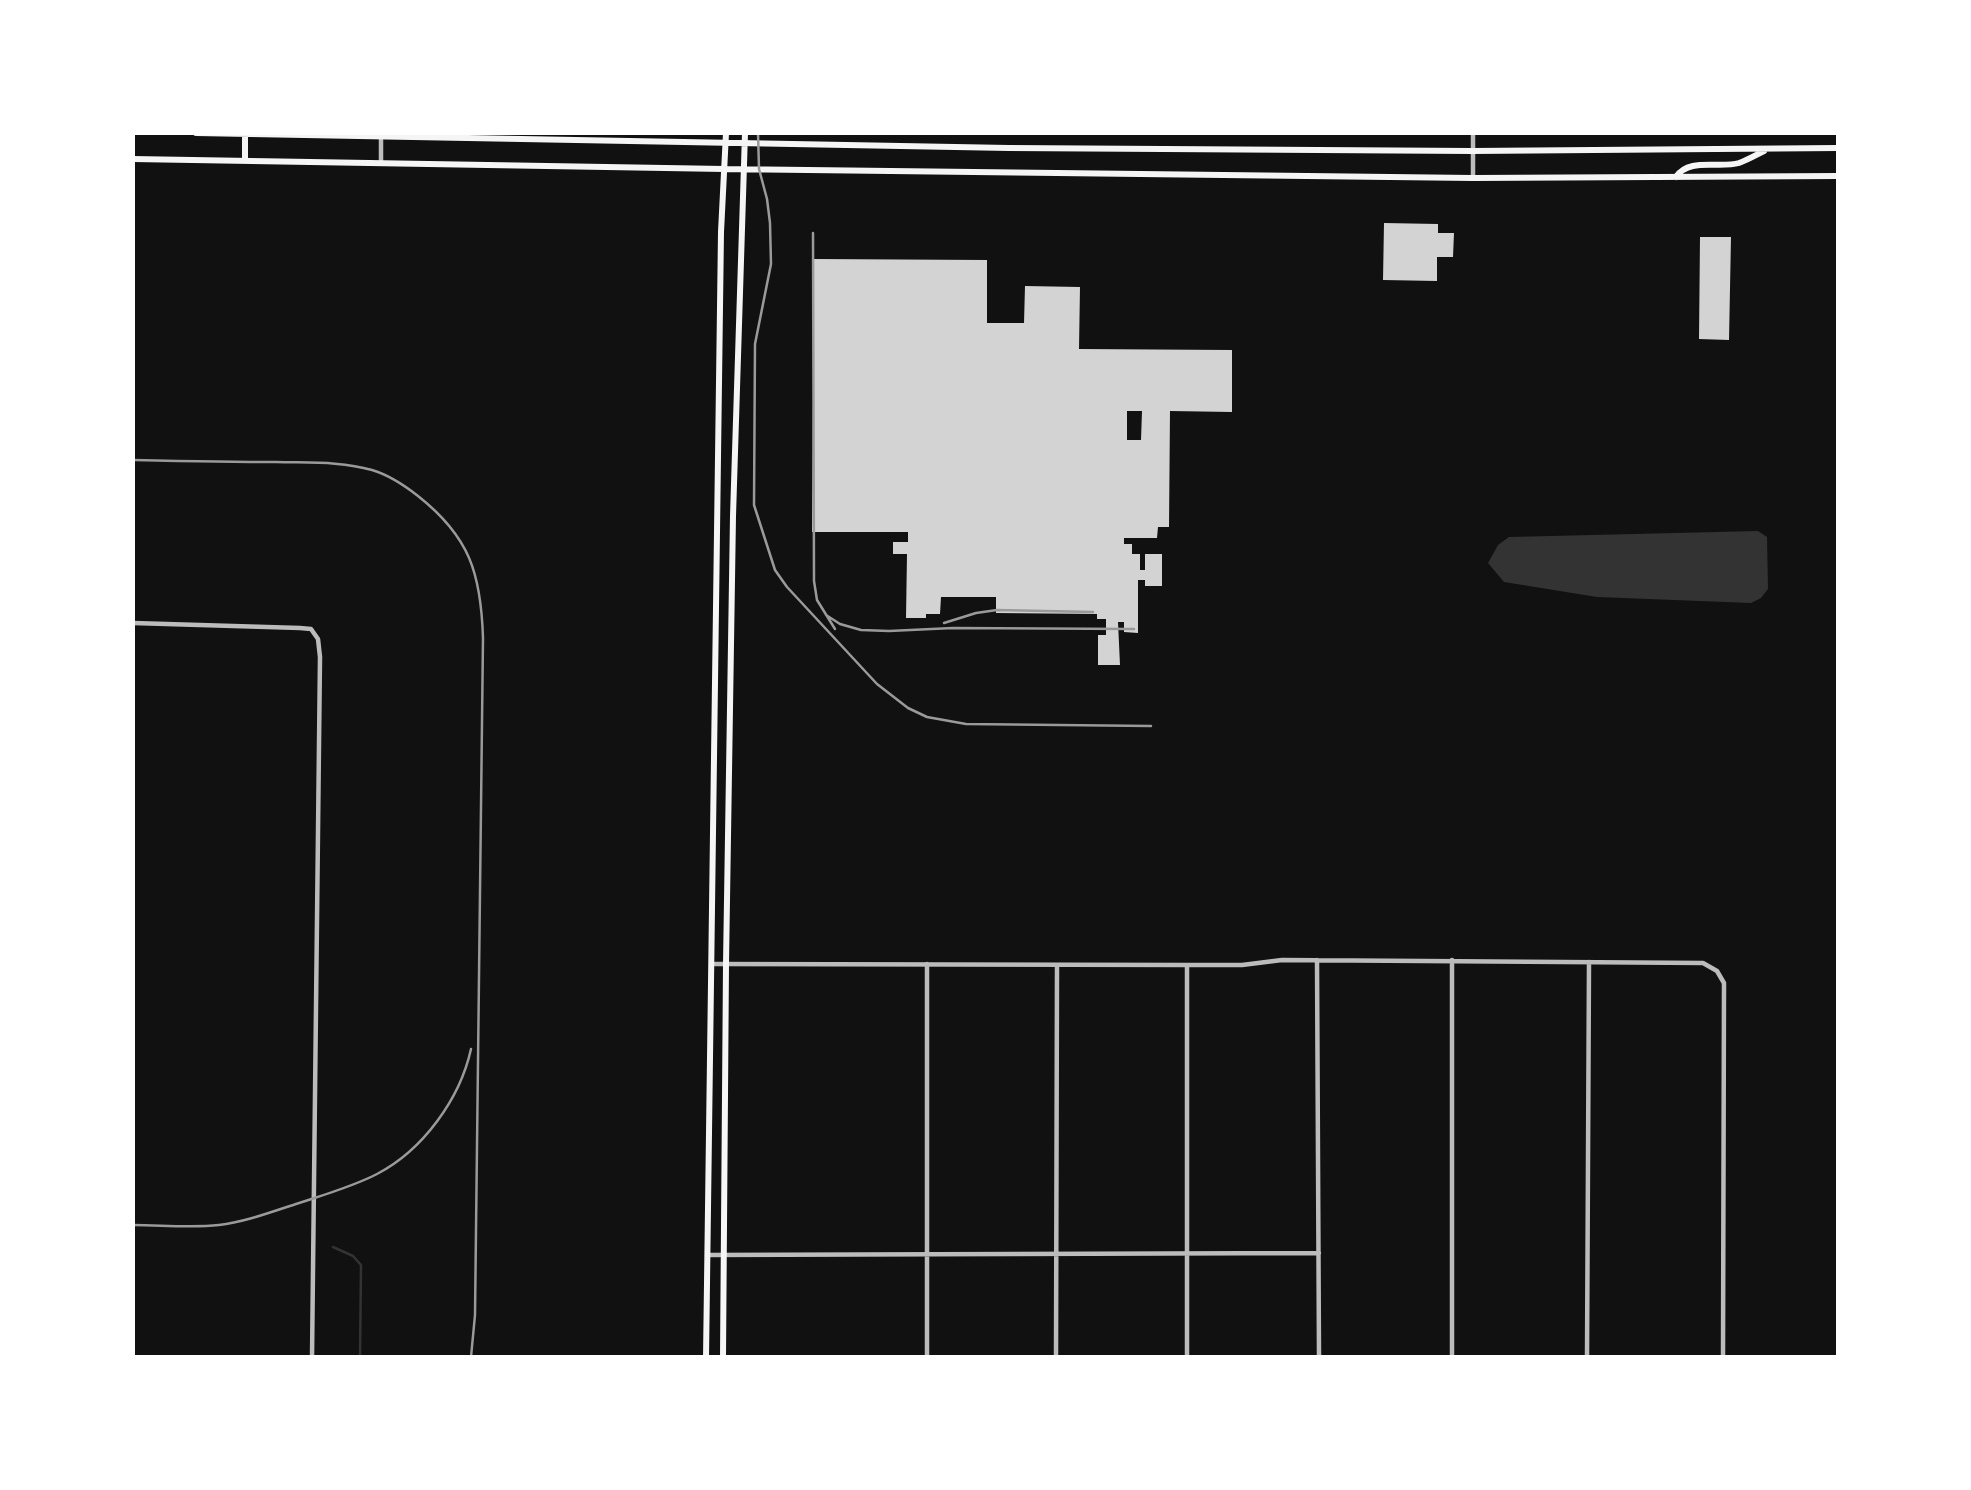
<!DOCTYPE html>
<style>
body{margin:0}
#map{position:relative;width:1971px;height:1490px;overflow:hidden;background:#111;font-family:Cabin,sans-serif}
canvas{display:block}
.frame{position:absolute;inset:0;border:135px solid #fff;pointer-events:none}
</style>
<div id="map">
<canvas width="1971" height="1490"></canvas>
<div class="frame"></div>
</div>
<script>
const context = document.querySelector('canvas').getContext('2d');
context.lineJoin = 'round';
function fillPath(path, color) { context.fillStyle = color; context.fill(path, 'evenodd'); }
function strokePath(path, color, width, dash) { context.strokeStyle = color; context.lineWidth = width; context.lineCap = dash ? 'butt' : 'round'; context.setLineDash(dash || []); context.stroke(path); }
fillPath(new Path2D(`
 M1758,531l9,6 1,52 -7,9 -10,5 -154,-6 -93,-15 -16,-19 10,-18 11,-8z`), '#333');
strokePath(new Path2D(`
 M333,1247l20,9 8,9 -1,92`), '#333', 2.5);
fillPath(new Path2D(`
 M1384,223l54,1v9h16l-1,24h-16v24l-54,-1z
 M1700,237h31l-2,103 -30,-1z
 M814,259l173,1v63h37l1,-37 55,1 -1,62 153,1v62l-62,-1 -1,116h-11l-1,11h-33v6h8v10h8v16h5v-16h17v32h-17v-6h-7v53l-14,-1v-10h-6l2,43h-22v-30h8v-16h-9v-5l-101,-1v-16h-55l-1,17h-14v4h-20l1,-64h-14v-12h15v-10h-96zM1127,411h15l-1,29h-14z`), '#d3d3d3');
strokePath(new Path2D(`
 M1473,133v45
 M381,162v-29
 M133,623l167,5 11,1 7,10 2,18 -8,700
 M1317,960l2,397
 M1452,960v397
 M712,964l475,1h55l40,-5 421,3 14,8 7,12 -1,374
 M1187,965v392
 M707,1255l612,-2
 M927,1357v-393
 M1056,1357l1,-392
 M1587,1357l2,-395`), '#bcbcbc', 4.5);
strokePath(new Path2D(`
 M196,133l813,15 463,3 366,-3
 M245,134v26
 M133,159l591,10 749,9 365,-2
 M1676,177c13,-20 43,-8 63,-14 8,-3 17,-8 25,-12
 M706,1357l15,-1125 5,-99
 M723,1357l3,-393 7,-448 12,-383`), '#f5f5f5', 6);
strokePath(new Path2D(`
 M758,133l1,36 8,30 3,24 1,41 -16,80 -1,161 21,65 12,17 90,97 31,24 19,9 39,7 185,2
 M813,233l1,348 3,19 18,29
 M133,460c48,1 96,2 143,2 32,1 65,-1 96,8 17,5 32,15 46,26 52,41 63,78 65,142l-8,677 -4,42
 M826,615l14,9 21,6 28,1 64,-3 181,1
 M944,623l32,-10 21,-3 96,2
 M133,1225c28,0 58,3 86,0 26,-3 52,-13 77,-21 27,-9 56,-17 81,-30 46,-24 83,-75 94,-125`), '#9a9a9a', 2.5);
</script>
